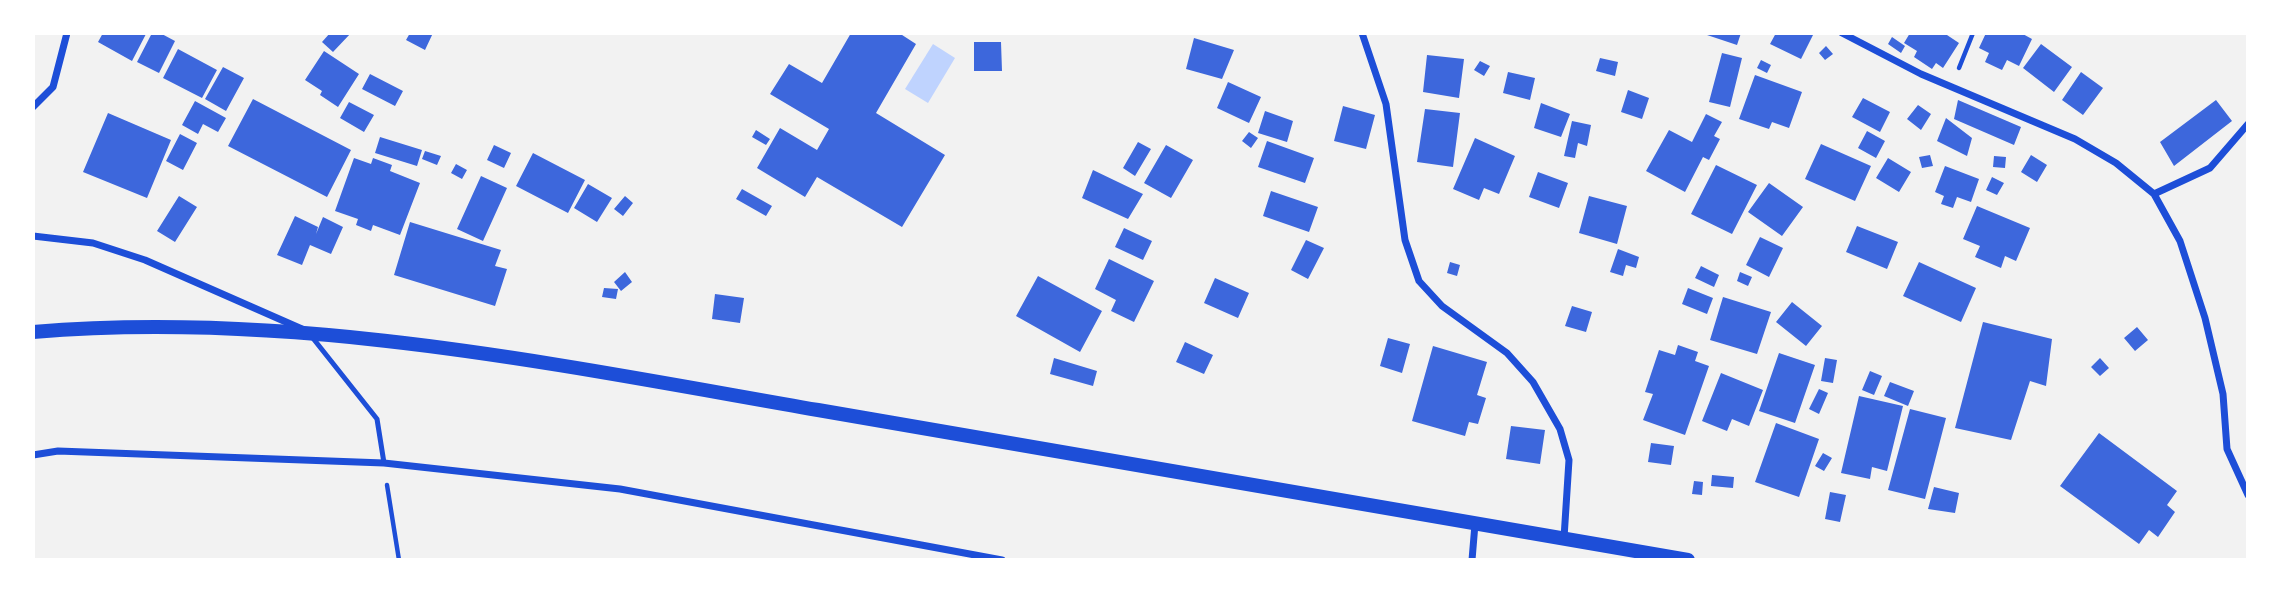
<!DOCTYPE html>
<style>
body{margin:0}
#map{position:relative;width:2281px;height:593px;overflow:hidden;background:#f2f2f2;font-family:Manrope,sans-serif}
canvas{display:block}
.frame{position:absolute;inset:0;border:35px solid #fff;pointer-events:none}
</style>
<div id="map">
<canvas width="2281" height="593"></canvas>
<div class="frame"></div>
</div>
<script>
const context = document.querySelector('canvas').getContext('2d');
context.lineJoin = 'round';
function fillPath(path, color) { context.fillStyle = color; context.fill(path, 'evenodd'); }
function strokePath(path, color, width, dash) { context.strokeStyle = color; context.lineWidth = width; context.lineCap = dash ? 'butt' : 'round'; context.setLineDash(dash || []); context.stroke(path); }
fillPath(new Path2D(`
 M933,44l22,14 -27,45 -23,-14z`), '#bfd3fe');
fillPath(new Path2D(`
 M103,33h41l2,1 -14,27 -34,-19z
 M152,33h8l15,8 -16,32 -22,-11z
 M330,33h21l-18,19 -11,-10z
 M410,33h23l-8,17 -19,-10z
 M851,33h48l17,11 -40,69 69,42 -43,72 -85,-50 -12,20 -48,-29 23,-40 37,22 12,-21 -59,-35 19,-30 33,19z
 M1701,33h40l-4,12z
 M1776,33h34l3,2 -12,24 -31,-15z
 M1910,33h34l15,10 -16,25 -7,-5 -4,6 -18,-12 3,-6 -13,-8z
 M1986,33h35l11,6 -13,27 -12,-6 -5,10 -17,-8 4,-9 -10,-5z
 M1892,37l13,9 -4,7 -13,-9z
 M1194,38l40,12 -12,29 -36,-10z
 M974,42h27l1,29h-28z
 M2041,44l31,23 -18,25 -31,-24z
 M1826,46l7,8 -8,6 -6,-7z
 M178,49l39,21 -15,28 -39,-20z
 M324,51l35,23 -21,33 -18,-12 2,-4 -17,-11z
 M1722,53l20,5 -12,49 -21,-5z
 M1427,55l37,4 -5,39 -36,-6z
 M1600,58l18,4 -3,14 -19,-5z
 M1761,60l10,5 -4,8 -10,-5z
 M1480,61l10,5 -6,10 -10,-6z
 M223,67l21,11 -18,33 -21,-12z
 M1508,72l27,6 -5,22 -27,-7z
 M2081,72l22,16 -20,27 -21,-15z
 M370,74l33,17 -8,15 -33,-17z
 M1755,75l47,17 -13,36 -17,-6 -3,7 -30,-10z
 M1228,82l33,15 -12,26 -32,-15z
 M1628,90l21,8 -7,21 -21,-7z
 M1863,98l27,14 -10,20 -28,-15z
 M253,99l98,51 -24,47 -99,-51z
 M1958,100l63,27 -7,18 -60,-26z
 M2216,100l16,21 -58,45 -14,-24z
 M195,101l31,17 -8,14 -15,-8 -5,10 -16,-9z
 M349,102l25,13 -10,17 -24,-14z
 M1541,103l29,11 -9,23 -27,-9z
 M1918,105l13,9 -10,16 -14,-11z
 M1343,106l32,9 -9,34 -32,-8z
 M1425,109l35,4 -7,54 -36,-5z
 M1265,111l28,10 -6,21 -29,-9z
 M108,113l63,27 -24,58 -64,-26z
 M1706,114l16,8 -8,14 6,3 -11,21 -6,-3 -18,35 -39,-21 23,-41 23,12z
 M1946,118l26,20 -5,18 -30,-15z
 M1572,121l19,4 -4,21 -9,-3 -3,15 -11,-2z
 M756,130l14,9 -4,6 -14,-8z
 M1867,131l18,10 -9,17 -18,-10z
 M1249,132l9,6 -7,10 -9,-7z
 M180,134l17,9 -14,27 -17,-9z
 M380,137l42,13 -5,16 -42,-13z
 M1475,138l40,18 -16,38 -15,-6 -5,12 -26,-11z
 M1267,141l47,17 -9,25 -47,-16z
 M1138,142l13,7 -16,27 -12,-8z
 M1821,144l50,22 -16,35 -50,-22z
 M494,145l17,8 -7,15 -17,-8z
 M1166,145l27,15 -22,38 -27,-15z
 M425,151l16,5 -4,9 -15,-6z
 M533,153l52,27 -17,33 -52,-27z
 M1930,155l3,11 -11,2 -3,-11z
 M2031,155l16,10 -10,17 -16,-10z
 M1994,156l12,1 -1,11 -12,-1z
 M354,158l17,6 2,-6 19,7 -2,6 30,12 -20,52 -27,-10 -2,6 -15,-6 2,-6 -23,-8z
 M1888,158l23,14 -12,20 -23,-14z
 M456,164l11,6 -5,9 -11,-6z
 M1716,165l41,20 -25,49 -41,-20z
 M1945,166l34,13 -8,23 -14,-5 -4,11 -12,-4 3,-8 -9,-4z
 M1093,170l50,24 -15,25 -46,-21z
 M1538,172l30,11 -9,25 -30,-11z
 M481,176l26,12 -24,53 -26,-12z
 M1992,177l12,6 -7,12 -11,-5z
 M1769,183l34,24 -21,29 -34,-24z
 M588,184l24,14 -15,24 -23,-14z
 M742,189l30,17 -6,10 -30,-17z
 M1271,191l47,16 -9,25 -46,-16z
 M179,196l18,11 -22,35 -18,-11z
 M625,196l8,7 -10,13 -9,-7z
 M1589,196l38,10 -10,38 -38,-11z
 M1977,206l53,22 -14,33 -11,-5 -4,12 -26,-11 5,-11 -17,-7z
 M295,216l23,11 -2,7 7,-17 20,10 -12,27 -21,-9 -8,20 -25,-10z
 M410,222l91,28 -6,16 12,3 -12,37 -101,-31z
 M1857,226l41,16 -11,27 -41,-17z
 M1124,228l28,13 -9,19 -28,-13z
 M1760,237l23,11 -14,29 -23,-12z
 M1306,240l18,8 -16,31 -17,-9z
 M1618,249l21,8 -3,11 -10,-3 -3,11 -13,-4z
 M1109,259l45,22 -20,41 -23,-11 5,-11 -21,-11z
 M1450,262l10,3 -3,11 -10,-3z
 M1919,262l57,26 -15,34 -58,-26z
 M1701,266l18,9 -5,12 -19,-9z
 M625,272l7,10 -11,9 -7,-9z
 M1740,272l12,5 -4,9 -11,-5z
 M1038,276l64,35 -22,41 -64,-36z
 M1215,278l34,15 -11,25 -34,-15z
 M604,288l14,1 -2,10 -14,-2z
 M1688,288l25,10 -6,16 -25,-10z
 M715,294l29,4 -4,25 -28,-4z
 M1723,297l48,15 -14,42 -47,-14z
 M1792,302l30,24 -16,20 -30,-24z
 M1572,306l20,6 -6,20 -21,-6z
 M1983,322l69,17 -6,47 -16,-5 -19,59 -56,-12z
 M2137,327l11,13 -13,11 -11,-13z
 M1388,338l22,6 -8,29 -22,-7z
 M1185,342l28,13 -9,19 -28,-12z
 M1678,345l20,7 -3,9 14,5 -24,69 -42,-15 10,-26 -8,-2 14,-42 16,5z
 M1433,346l54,16 -10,33 9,3 -8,26 -9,-2 -4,14 -53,-15z
 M1779,353l36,12 -20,58 -36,-12z
 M1054,358l43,13 -4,15 -43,-12z
 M1825,358l12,2 -4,23 -12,-2z
 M2100,358l9,10 -9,8 -9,-9z
 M1870,371l12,5 -8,19 -12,-5z
 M1721,373l42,17 -14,36 -17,-7 -5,12 -25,-10z
 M1890,382l24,9 -6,15 -24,-10z
 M1819,389l9,4 -9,21 -10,-5z
 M1859,396l44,10 -16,65 -15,-4 -2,12 -29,-6z
 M1910,409l36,9 -21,81 -37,-9z
 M1776,423l43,16 -20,58 -44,-15z
 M1511,426l34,4 -5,34 -34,-5z
 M2099,433l78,58 -10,14 8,7 -17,25 -9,-7 -10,14 -79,-58z
 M1651,443l23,3 -3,19 -23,-3z
 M1823,453l9,5 -8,13 -9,-5z
 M1712,475l22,2 -1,11 -22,-2z
 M1694,481l9,1 -1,13 -10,-1z
 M1934,487l25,6 -4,20 -27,-4z
 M1830,492l16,3 -6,27 -15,-3z`), '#3d67dc');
strokePath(new Path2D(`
 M1959,68l14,-35
 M387,485l12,75`), '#1d4ed8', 4.5);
strokePath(new Path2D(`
 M312,337l65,82 7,44`), '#1d4ed8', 5);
strokePath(new Path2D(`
 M1362,33l24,71 19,136 14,41 23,25 65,47 26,29 27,47 9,31 -5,78
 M1842,33l79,41 154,65 41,24 38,31 26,47 25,77 18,76 4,55 21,46
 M33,107l20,-20 14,-54
 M2154,194l56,-26 38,-44
 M33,236l60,7 52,17 157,69
 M33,455l25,-4 326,12 236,26 382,71
 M1472,560l3,-36`), '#1d4ed8', 7);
strokePath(new Path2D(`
 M33,332c264,-22 526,33 785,78 290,51 580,101 870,150`), '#1d4ed8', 14);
</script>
